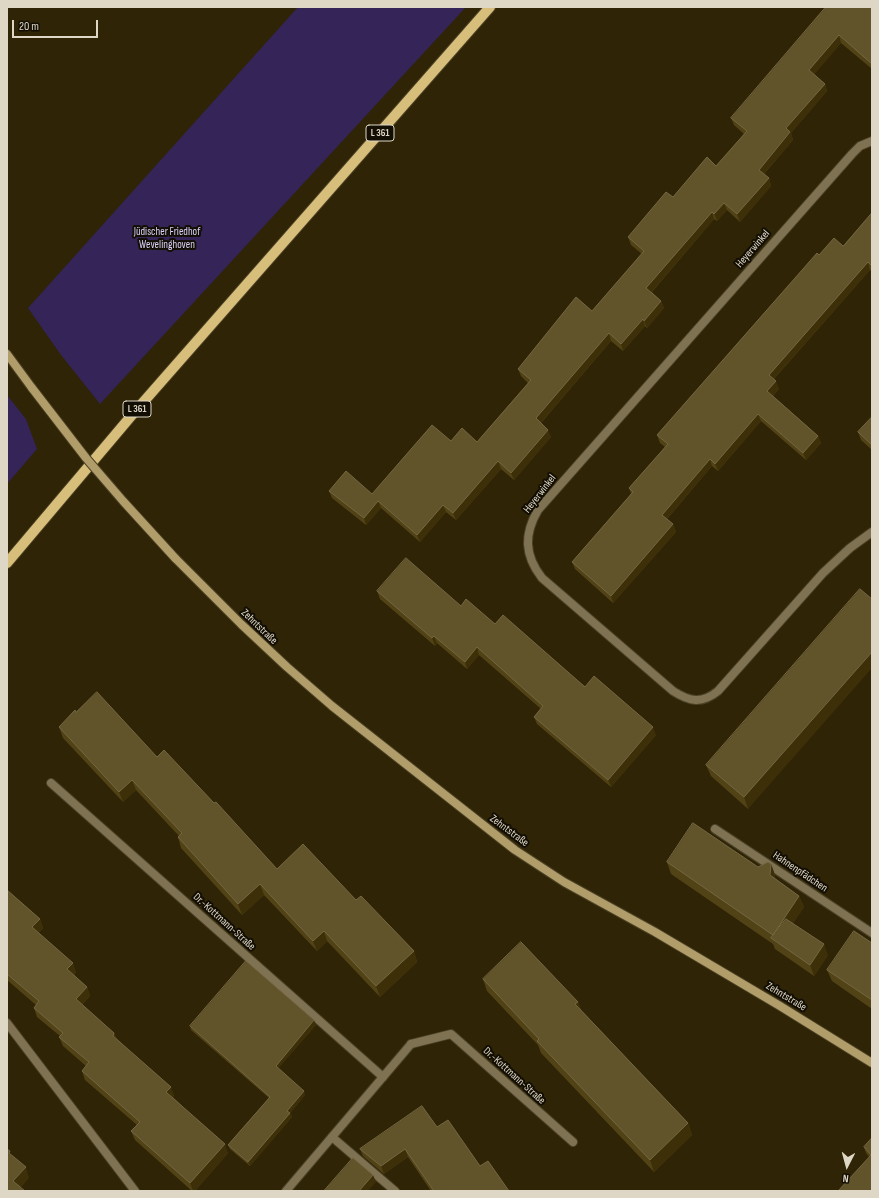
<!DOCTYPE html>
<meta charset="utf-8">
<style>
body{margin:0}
#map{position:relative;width:879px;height:1198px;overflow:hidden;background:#2f2406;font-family:"Sofia Sans Condensed",sans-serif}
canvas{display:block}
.frame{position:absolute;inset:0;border:8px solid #ded7c6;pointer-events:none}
.north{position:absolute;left:827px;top:1146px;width:40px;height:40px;-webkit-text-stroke:3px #130e04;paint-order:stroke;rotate:186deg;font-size:11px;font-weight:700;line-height:16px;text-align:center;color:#ded7c6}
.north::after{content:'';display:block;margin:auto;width:14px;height:18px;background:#ded7c6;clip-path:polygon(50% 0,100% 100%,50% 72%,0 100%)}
.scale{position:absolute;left:12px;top:20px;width:86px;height:18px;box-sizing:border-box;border:2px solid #ded7c6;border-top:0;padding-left:5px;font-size:12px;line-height:14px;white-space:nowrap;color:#ded7c6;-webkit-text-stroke:3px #130e04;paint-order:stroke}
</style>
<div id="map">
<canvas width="879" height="1198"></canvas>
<div class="frame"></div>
<div class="north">N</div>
<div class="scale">20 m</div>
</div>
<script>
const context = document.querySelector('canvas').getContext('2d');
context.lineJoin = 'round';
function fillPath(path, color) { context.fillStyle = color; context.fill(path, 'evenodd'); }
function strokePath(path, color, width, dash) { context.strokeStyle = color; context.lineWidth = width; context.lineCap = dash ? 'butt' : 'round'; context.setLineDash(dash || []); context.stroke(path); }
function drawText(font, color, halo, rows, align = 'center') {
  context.font = font + ' "Sofia Sans Condensed",sans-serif'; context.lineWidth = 4; context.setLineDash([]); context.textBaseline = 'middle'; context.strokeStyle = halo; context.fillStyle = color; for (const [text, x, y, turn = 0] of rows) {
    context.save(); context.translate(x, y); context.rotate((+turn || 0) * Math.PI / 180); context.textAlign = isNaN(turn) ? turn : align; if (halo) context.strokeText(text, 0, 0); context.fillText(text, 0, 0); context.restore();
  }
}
fillPath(new Path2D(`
 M298,7h168l-366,397 -39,-49 -33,-47z
 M7,395l19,24 11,30 -30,35z`), '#342457');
const lane = new Path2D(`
 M51,783l332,294
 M7,1023l128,168
 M411,1044l40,-10 122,108
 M332,1137l63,54`);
const street = new Path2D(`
 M872,141l-12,5 -8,8 -314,356c-14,24 -14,45 4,68l131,113c17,11 29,13 45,0l105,-118 27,-25 22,-16
 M715,829l157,104
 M286,1191l125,-147`);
const secondary = new Path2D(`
 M7,354l25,34
 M175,558l66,66 46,43 45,39 183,144 49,32 91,50 125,74 92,57`);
const primary = new Path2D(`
 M7,563l125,-148 358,-408`);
strokePath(lane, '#4b4125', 10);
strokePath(street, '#4b4125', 10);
strokePath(secondary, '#4b4125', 10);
strokePath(primary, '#4b4125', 12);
strokePath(lane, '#7e7252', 8);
strokePath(street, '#7e7252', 8);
strokePath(secondary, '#b19d6a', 8);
strokePath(primary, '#d8be7b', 10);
const secondaryBridge = new Path2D(`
 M32,388l54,70 37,43 52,57`);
strokePath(secondaryBridge, '#4b4125', 10, []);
strokePath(secondaryBridge, '#b19d6a', 8);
fillPath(new Path2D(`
 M872,7v62l-31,-26 -27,31 11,10 2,7 -36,42 2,7 -29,34 5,4 2,8 -31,36 -13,-12 -10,11 -3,-2 -62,73 9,9 3,7 -17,20 -2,-2 -22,25 -12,-10 -70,82 10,14 -37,43 -13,-11 -45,51 -10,-8 -26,30 -39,-34 -15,17 -34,-27 -3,-7 43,3 79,-53 26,1 51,-59 -7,-7 -3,-7 74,-58 50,-57 -11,-9 -3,-8 45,-40 43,-31 28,-32 -10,-9 -3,-7z
 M872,213v58l-2,-1 -96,109 5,10 -6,7 45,40 3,7 -15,17 -45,-39 -43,50 -6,-5 -45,53 6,5 3,8 -63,71 -38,-34 -3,-7 59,-68 -2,-6 36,-41 -5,-4 -3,-8 162,-180 24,-9z
 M872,417v33l-11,-10 -3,-8z
 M377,591l84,15 34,18 161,111 -45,52 -74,-63 -3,-7 7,-8 -62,-54 -12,14 -30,-26 -2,3 -55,-47z
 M872,599l-124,210 -37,-33 -5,-11z
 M76,712l81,45 57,46 63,66 79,31 58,51 3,11 -37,35 -53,-56 -10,10 -53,-56 -22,20 -61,-67 -3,-11 1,-1 -43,-46 -13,12 -60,-64 -4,-11z
 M667,862l91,5 13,-3 4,11v4l24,17 5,11 -11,16 35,32 -14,21 -39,-27 -2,-5 -102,-70z
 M7,890l33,29 3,9 -5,5 38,39 -2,3 13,12 3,9 -8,9 32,28 3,6 57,56 -1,2 55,56 -33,38h-3l-57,-51 -4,-9 6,-6 -52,-45 -3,-9 4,-5 -23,-20 -4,-9 1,-1 -23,-19 -3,-9 2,-3 -29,-25z
 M872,943v66l-40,-28 -5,-11z
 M483,979l95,23 3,8 107,113 4,12 -38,37 -113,-119 -3,-8 -51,-54z
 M316,1025l-38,43 27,27 -15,18 2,4 -42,49 -20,-17 -2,-4 41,-47 -78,-68 -1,-4z
 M437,1127l43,39 29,25h-78l-23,-34 -24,17 -21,-18 -3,-7z
 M872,1138v53l-3,-34 -3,-4 -2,-6z`), '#524317');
fillPath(new Path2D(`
 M839,35l2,8 -29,34 -3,-7z
 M825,84l2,7 -36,42 2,7 -32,37 -2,-7 27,-42z
 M769,178l2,8 -31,36 -3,-8z
 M724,203l3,7 -10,11 -3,-7z
 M712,212l2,7 -65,76 -3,-7z
 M868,262l2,8 -99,112 -2,-7z
 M661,301l3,7 -17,20 -3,-7z
 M643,319l2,7 -22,25 -2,-7z
 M609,333l2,8 -73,85 -2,-8z
 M776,381l3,8 -9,10 -3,-8z
 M758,414l3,7 -43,50 -3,-7z
 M548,430l3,7 -37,43 -3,-7z
 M818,436l3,7 -15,17 -3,-7z
 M710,459l2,7 -48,56 -2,-7z
 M498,461l3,8 -45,51 -3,-7z
 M378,501l3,7 -15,17 -2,-7z
 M443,505l3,7 -26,30 -3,-7z
 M673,524l3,8 -63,71 -2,-7z
 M434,636l3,7 -2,3 -3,-8z
 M477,647l2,8 -12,14 -2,-7z
 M872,652v16l-124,141 -4,-12z
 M653,727l3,8 -45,52 -3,-7z
 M132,780l4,10 -13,12 -4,-10z
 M771,864l4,11 -1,12 -4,-12z
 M260,884l4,11 -22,20 -4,-11z
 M799,896l5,11 -25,37 -4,-3 -2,-6z
 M40,919l3,9 -8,8 -3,-9z
 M324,931l3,10 -10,10 -4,-10z
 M824,944l4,11 -14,21 -4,-11z
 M414,951l3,11 -37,35 -4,-11z
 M73,963l3,9 -5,6 -4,-9z
 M87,987l3,9 -11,12 -3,-9z
 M578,1002l4,12 -7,-10z
 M314,1020l2,5 -39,45 -1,-4z
 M114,1033l4,9 -5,-6z
 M171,1087l3,8 -4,6 -4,-9z
 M304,1091l1,4 -16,20 -2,-4z
 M290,1113l2,4 -42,49 -2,-4z
 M688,1123l4,12 -38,37 -4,-12z
 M225,1144l3,9 -33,38h-2l-3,-8z
 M405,1149l3,8 -24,17 -3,-8z
 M26,1167l3,11 -11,13 -5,-10z
 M373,1175l3,7 -8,9h-9z`), '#3d3008');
const building = new Path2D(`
 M826,7h46v57l-33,-29 -30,35 16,14 -39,44 4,4 -31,38 10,8 -32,36 -13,-11 -10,11 -2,-2 -66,76 15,13 -17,20 -1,-2 -22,25 -12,-11 -73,85 12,12 -37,43 -13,-12 -45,52 -10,-8 -26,30 -39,-34 -14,17 -35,-27 17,-20 26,23 60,-69 19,16 11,-13 15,14 54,-62 -13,-11 58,-72 16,14 52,-60 -16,-14 38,-45 7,5 34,-40 9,9 31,-35 -16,-13z
 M872,213v53l-4,-4 -99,113 7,6 -9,10 51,45 -15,17 -45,-39 -43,50 -5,-5 -48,56 11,9 -62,72 -39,-34 61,-70 -4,-4 39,-44 -11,-9 160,-182 2,2 15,-17 9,8z
 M872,417v28l-14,-13z
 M406,558l55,48 5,-7 29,25 8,-9 82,72 9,-11 59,51 -45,53 -74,-63 9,-11 -66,-59 -12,15 -31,-26 -2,2 -55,-47z
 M860,589l12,10v53l-128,145 -38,-32z
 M97,692l60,65 7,-7 50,53 2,-1 61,67 26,-25 53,56 5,-4 53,55 -38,35 -52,-55 -11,10 -53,-57 -22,20 -60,-67 4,-4 -50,-53 -13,12 -60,-65 16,-17 1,2z
 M693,823l65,44 10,-5 3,2 -1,11 29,21 -26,39 -106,-73z
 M7,890l33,29 -8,8 41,36 -6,6 20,18 -11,12 38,34 -1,3 58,51 -5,5 59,52 -35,39 -59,-52 9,-9 -58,-51 7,-9 -30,-25 4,-4 -29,-25 5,-7 -32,-27z
 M786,919l38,25 -14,21 -39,-27z
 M854,931l18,12v57l-45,-30z
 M521,942l57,60 -3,2 113,119 -38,37 -113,-119 2,-2 -56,-60z
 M246,961l68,59 -38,46 28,25 -17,20 3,2 -42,49 -20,-17 42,-48 -80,-71z
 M422,1106l15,21 11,-7 32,46 8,-5 21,30h-75l-29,-42 -24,17 -21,-17z
 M872,1138v53h-34l33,-36 -7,-8z
 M7,1149l3,2 -1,2 17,14 -13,14 12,10h-18z
 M353,1158l20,17 -14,16h-35z`);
fillPath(building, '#61532a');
strokePath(building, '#746842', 1);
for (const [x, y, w] of [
 [380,133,28],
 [137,409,28]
]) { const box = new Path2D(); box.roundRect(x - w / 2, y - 8, w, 16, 3); context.fillStyle = '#130e04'; context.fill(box); strokePath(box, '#ded7c6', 1); }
drawText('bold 10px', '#ded7c6', null, [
 ["L 361",380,133],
 ["L 361",137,409]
]);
drawText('11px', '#d9d1f9', '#130e04', [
 ["Jüdischer Friedhof",167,232],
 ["Wevelinghoven",167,245]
]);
drawText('11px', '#ded7c6', '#130e04', [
 ["Heyerwinkel",753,249,-49],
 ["Heyerwinkel",540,494,-52],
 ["Zehntstraße",259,627,44],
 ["Zehntstraße",509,831,37],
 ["Hahnenpfädchen",800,872,34],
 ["Dr.-Kottmann-Straße",224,922,42],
 ["Zehntstraße",786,997,31],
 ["Dr.-Kottmann-Straße",514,1076,42]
]);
</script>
